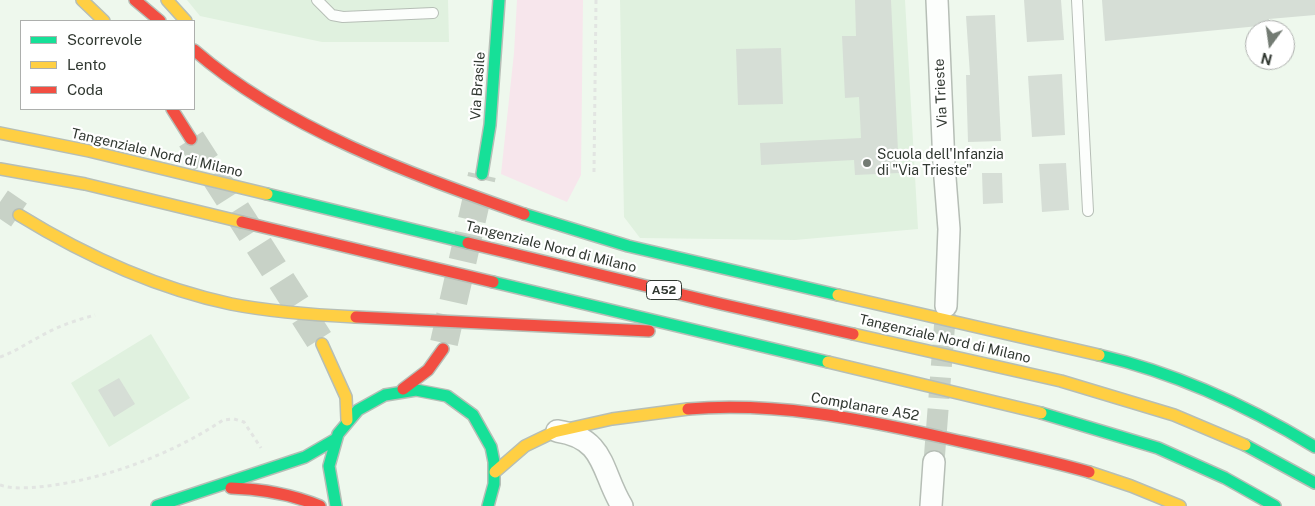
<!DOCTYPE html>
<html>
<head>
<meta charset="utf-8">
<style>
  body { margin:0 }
  #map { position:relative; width:1315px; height:506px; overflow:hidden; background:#eef8ed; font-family:"Public Sans",sans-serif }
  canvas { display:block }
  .legend { position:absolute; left:20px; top:20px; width:175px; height:90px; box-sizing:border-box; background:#fff; border:1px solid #adafad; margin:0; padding:6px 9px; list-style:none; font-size:15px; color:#313831 }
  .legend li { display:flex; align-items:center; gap:10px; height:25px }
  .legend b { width:25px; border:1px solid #adafad }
  .north { position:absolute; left:1245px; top:20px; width:50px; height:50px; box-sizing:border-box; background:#fff; border:1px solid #adafad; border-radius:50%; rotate:194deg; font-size:14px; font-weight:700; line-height:20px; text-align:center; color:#313831 }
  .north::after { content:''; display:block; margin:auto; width:18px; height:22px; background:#737b73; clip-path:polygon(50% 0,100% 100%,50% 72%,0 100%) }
</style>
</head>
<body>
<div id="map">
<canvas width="1315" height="506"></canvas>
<ul class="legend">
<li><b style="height:6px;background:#16e098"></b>Scorrevole</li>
<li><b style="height:6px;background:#ffcf43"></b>Lento</li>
<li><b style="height:6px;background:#f24e42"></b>Coda</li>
</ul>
<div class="north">N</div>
</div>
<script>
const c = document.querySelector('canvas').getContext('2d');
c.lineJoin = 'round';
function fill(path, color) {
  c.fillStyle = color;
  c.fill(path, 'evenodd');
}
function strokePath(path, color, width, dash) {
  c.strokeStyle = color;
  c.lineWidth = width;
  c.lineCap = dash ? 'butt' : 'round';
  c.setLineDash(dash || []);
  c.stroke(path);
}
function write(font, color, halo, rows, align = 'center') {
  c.font = font + ' "Public Sans",sans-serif';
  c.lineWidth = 4.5;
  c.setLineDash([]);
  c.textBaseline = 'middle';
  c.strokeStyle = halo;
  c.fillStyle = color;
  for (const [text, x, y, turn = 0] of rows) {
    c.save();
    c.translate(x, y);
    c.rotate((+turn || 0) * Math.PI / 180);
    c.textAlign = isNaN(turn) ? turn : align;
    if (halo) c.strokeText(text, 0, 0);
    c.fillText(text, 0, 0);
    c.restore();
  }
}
const built = new Path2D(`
  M187 0H448L449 42H322L200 16Z
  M620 0H905L918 229 795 240 640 238 624 217Z
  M151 334 190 398 109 447 71 383Z`);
const green = new Path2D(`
  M517 0H583L581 175 567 202 501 174 514 53Z`);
const building = new Path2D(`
  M855 0H891L899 173 855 175 854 160 761 165 760 143 861 138 859 97 845 98 842 36H856Z
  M1024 0H1061L1064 40 1027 42Z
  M1102 0H1315V15L1269 19V25L1105 41Z
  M995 15 1001 141 968 142 966 75H970L966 16Z
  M781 48 783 104 738 105 736 49Z
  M1062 74 1065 135 1032 137 1028 76Z
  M1066 163 1069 210 1042 212 1039 164Z
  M982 173H1002L1003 203 983 204Z
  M119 378 135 404 114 417 98 390Z`);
const streetTunnel = new Path2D(`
  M934 462 946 306`);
const secondaryTunnel = new Path2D(`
  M444 343 482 175`);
const highwayTunnel = new Path2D(`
  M191 139 322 344
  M0 202 19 215`);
const path = new Path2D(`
  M594 172 596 0
  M0 357C15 352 27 343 41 336 58 326 77 320 95 315
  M0 485C12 489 26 488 38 487 101 481 171 455 223 420L234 419 244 422 261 448`);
const lane = new Path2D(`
  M317 0 332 15 343 17 433 13
  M1077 0 1088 211`);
const street = new Path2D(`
  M937 0 944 165 949 229 946 306
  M557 431C606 438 601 472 622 506
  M931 506 934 462`);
const fast = new Path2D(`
  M482 174 490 125 499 0
  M267 194 468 243
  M524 214 628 246 838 295
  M493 282 828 362
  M1099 355C1176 373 1248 406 1315 447
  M1041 413 1158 448 1225 478 1275 506
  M1245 445 1315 483
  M157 506 305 457 336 439
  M336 506 329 466 338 434 358 410 385 395 416 390 447 396 473 415 491 447 494 462V484L488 506`);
const slow = new Path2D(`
  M82 0 104 21
  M167 0 186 21
  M0 133 89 151 267 194
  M0 169 85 184 242 222
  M19 215C84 255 156 288 231 304 272 312 315 315 356 317
  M838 295 1099 355
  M853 334 1061 381 1174 415 1245 445
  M322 344 346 397 347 420
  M828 362 1041 413
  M495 472 525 446 554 432 612 419 688 409
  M1089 472 1131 486 1180 506`);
const jam = new Path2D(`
  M135 0 160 21
  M194 50C285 129 411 174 524 214
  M172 109 191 139
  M242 222 493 282
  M468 243 721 304 853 334
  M356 317 649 331
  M403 389 428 370 443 349
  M688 409C774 402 857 418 941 437 991 448 1040 458 1089 472
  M231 488C262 489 291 494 320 506`);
const markers = [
  [867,163,5,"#737b73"]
];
const shields = [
  [664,290,35]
];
const shieldNames = [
  ["A52",664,290]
];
const streetNames = [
  ["Via Brasile",478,86,-86],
  ["Via Trieste",941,93,-93],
  ["Tangenziale Nord di Milano",157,153,13],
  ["Tangenziale Nord di Milano",551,247,14],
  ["Tangenziale Nord di Milano",945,339,13],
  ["Complanare A52",865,407,10]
];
const poiNames = [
  ["Scuola dell'Infanzia",877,155],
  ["di \"Via Trieste\"",877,171]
];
fill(built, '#e0f1df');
fill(green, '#f7e6ec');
fill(building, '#d6ded6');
strokePath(streetTunnel, '#c8d2c7', 21, [21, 11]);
strokePath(secondaryTunnel, '#c8d2c7', 28, [28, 14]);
strokePath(highwayTunnel, '#c8d2c7', 28, [28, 14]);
strokePath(lane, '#b6beb6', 12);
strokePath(street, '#b6beb6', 24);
strokePath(fast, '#b6beb6', 14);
strokePath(slow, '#b6beb6', 14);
strokePath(jam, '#b6beb6', 14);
strokePath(path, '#e2e5e2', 3, [4, 4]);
strokePath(lane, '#fcfefc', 10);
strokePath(street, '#fcfefc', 21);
strokePath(fast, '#16e098', 11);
strokePath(slow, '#ffcf43', 11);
strokePath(jam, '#f24e42', 11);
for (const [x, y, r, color] of markers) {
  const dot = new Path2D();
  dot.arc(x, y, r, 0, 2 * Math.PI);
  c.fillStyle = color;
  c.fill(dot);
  strokePath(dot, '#fff', 2);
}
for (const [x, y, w] of shields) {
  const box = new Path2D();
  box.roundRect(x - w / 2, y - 9.5, w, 19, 4);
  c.fillStyle = '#fff';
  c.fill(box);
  strokePath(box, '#313831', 1);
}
write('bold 12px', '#313831', null, shieldNames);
write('14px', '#313831', '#fff', streetNames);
write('14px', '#313831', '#fff', poiNames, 'left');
</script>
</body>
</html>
